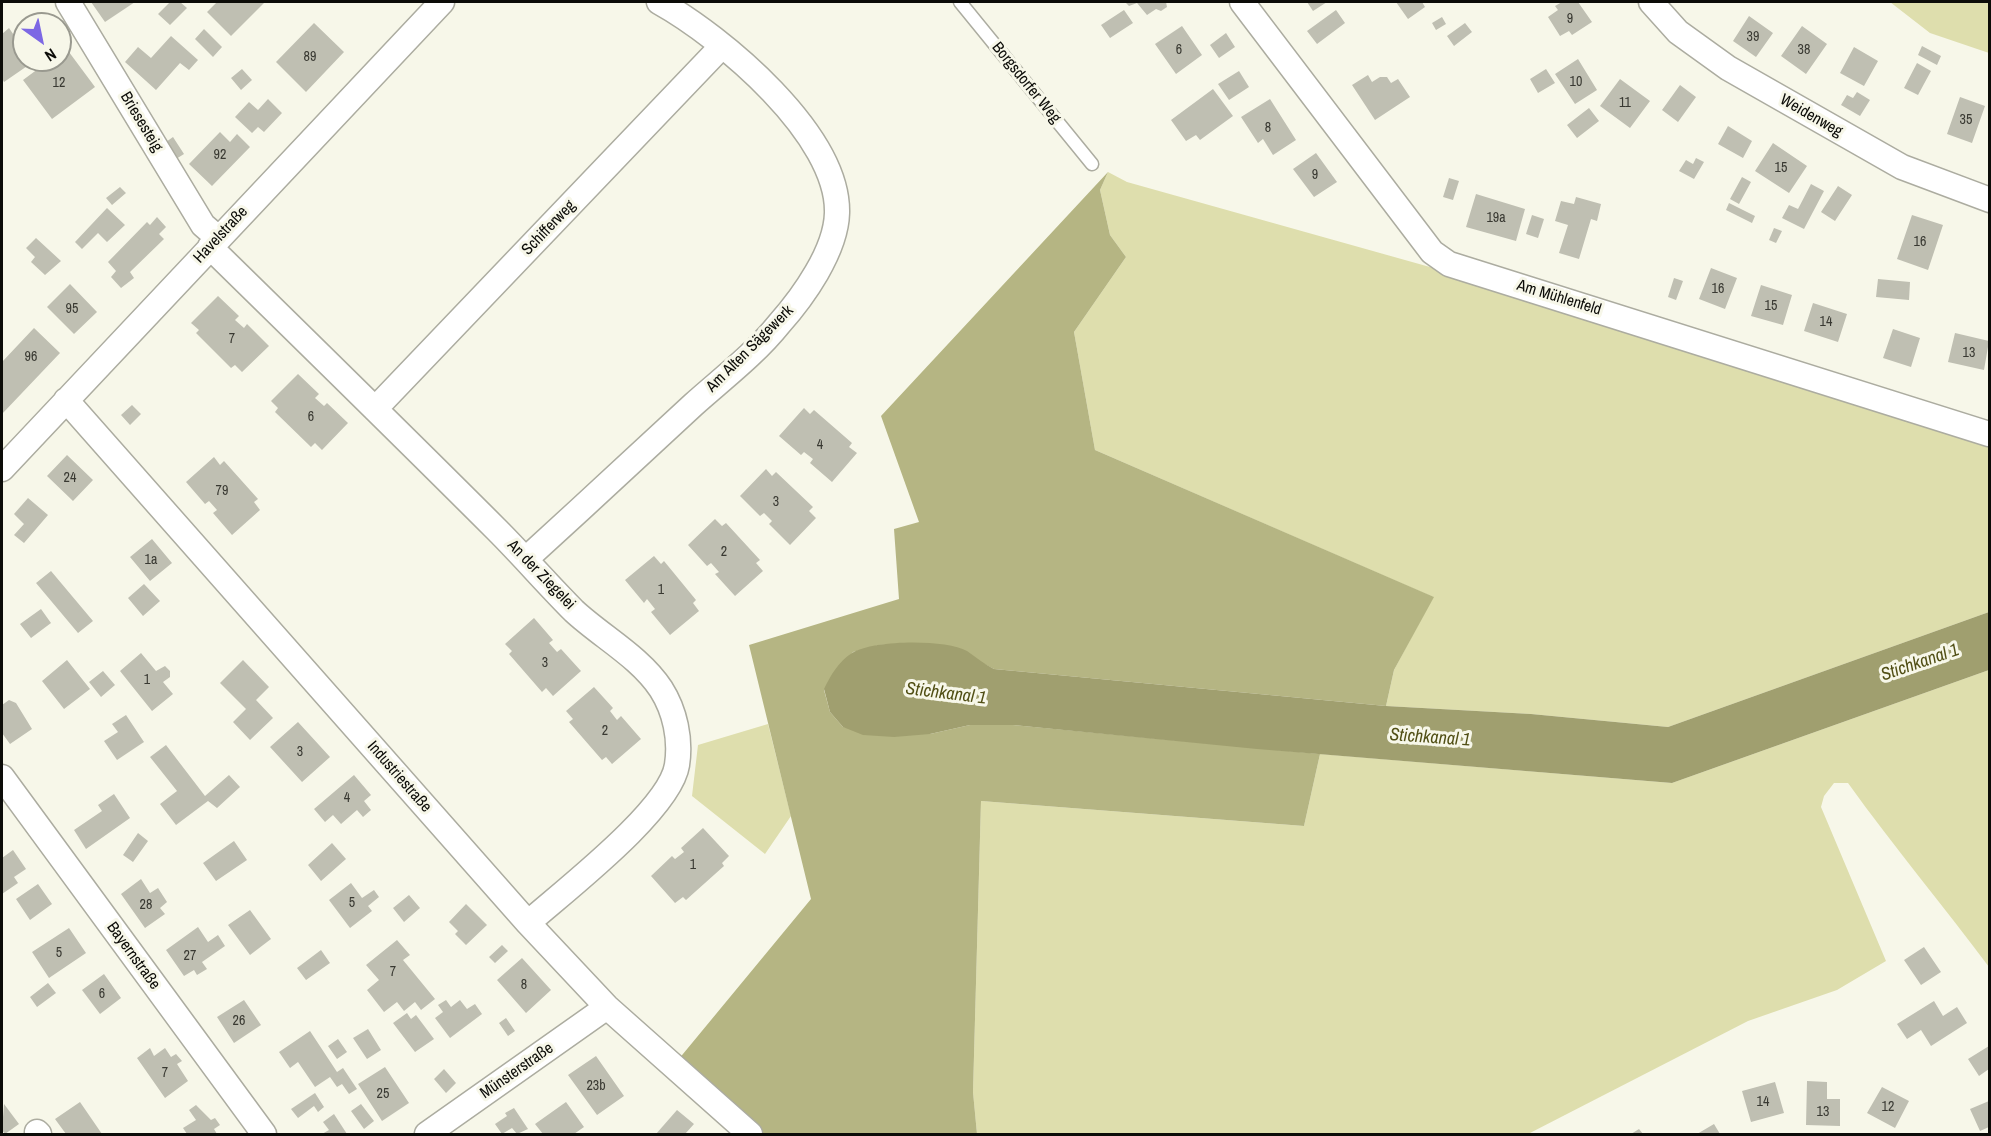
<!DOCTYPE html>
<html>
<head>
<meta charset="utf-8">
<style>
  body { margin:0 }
  #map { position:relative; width:1991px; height:1136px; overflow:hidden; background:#f7f7e9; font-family:"Archivo Narrow",sans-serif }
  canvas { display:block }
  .frame { position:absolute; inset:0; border:3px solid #0c0c08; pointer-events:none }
  .north { position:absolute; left:12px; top:12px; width:60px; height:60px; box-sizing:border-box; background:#f7f7e9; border:2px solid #99998f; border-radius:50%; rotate:147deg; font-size:16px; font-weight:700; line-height:24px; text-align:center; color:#0c0c08 }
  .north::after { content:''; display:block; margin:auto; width:21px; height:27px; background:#7d68e4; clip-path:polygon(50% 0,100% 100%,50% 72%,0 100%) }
</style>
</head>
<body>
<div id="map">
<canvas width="1991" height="1136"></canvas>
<div class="frame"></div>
<div class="north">N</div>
</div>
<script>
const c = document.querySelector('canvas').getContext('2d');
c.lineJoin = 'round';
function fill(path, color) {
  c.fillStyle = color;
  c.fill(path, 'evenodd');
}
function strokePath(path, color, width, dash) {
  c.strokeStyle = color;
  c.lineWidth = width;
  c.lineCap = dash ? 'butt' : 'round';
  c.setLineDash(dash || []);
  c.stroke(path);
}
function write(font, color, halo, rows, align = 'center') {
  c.font = font + ' "Archivo Narrow",sans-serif';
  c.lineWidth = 6;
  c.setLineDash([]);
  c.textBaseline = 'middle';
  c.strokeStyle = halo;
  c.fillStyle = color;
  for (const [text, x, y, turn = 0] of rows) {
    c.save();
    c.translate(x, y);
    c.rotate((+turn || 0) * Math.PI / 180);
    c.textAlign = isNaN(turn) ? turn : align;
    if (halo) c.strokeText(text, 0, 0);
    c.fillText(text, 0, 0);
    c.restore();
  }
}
const green = new Path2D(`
  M1890 2H1989V53L1930 33Z
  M1108 172 1127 182 1437 269 1989 442V612L1668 727 1531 714 1386 706 1394 670 1433 597 1095 450 1074 332 1126 257 1110 235 1100 190Z
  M1989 670V967C1943 905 1893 846 1848 783H1834L1824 796 1821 807 1886 961 1837 990 1748 1021 1528 1134H977L973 1092 981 801 1304 826 1320 754 1672 783Z
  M768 724 791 816 765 854 692 796 698 745Z`);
const forest = new Path2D(`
  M1108 172 1100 190 1110 235 1126 257 1074 332 1095 450 1434 597 1394 670 1386 706 994 669 980 662 926 643 879 645 853 652 824 690 830 712 843 727 930 734 970 725H1013L1320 754 1304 826 981 801 973 1092 977 1134H761L678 1060 811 899 749 645 899 599 894 529 919 522 881 416Z`);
const water = new Path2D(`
  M1989 612V670L1672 783 1257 749 1013 725H970L930 734 894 737 863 735 843 727 830 712 824 689C831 675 838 662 852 653 873 640 945 639 967 651 976 657 984 664 994 669L1386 706 1531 714 1668 727Z`);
const building = new Path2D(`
  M91 2H135L105 22Z
  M170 2H180L187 8 170 25 158 14Z
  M217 2H265L231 36 207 12Z
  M1125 2H1166L1167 7 1161 11 1156 9 1147 15 1137 3 1129 6Z
  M1307 2H1327L1313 11Z
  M1396 2H1422L1425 7 1408 19Z
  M1562 2H1578L1592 22 1572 35 1569 31 1560 36 1548 17 1558 10 1555 6Z
  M1124 10 1133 23 1110 38 1101 25Z
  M1336 10 1345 23 1317 44 1307 31Z
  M1749 16 1773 33 1756 57 1733 41Z
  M1442 17 1446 24 1436 30 1432 23Z
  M314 23 344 52 306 92 276 62Z
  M1465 23 1472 32 1454 46 1447 36Z
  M1182 26 1202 55 1176 74 1155 44Z
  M1802 26 1827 44 1806 74 1781 56Z
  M9 28 24 50V60L33 62 4 82 2 78V34Z
  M204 29 222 47 213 57 195 39Z
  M1226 33 1235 47 1219 58 1210 45Z
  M171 36 198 60 189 70 180 63 156 90 125 62 138 47 151 58Z
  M1922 46 1941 56 1937 65 1918 55Z
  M1854 47 1878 61 1864 86 1840 73Z
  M66 48 95 87 52 119 23 80 50 60H60V52Z
  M1578 59 1597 90 1575 104 1555 74Z
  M1917 63 1931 71 1918 95 1904 88Z
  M242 69 252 80 241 90 231 78Z
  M1546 69 1555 83 1538 93 1530 79Z
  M1239 71 1249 87 1229 100 1218 84Z
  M1368 75 1372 82 1380 77H1387L1391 83 1398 79 1410 97 1375 120 1352 85Z
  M1620 79 1650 101 1630 128 1600 106Z
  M1680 85 1696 97 1678 122 1662 110Z
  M1213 89 1233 116 1200 140 1196 135 1186 141 1171 120Z
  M1857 92 1870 100 1860 116 1841 105 1847 95 1853 98Z
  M1960 97 1985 106 1972 143 1947 134Z
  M268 99 282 113 264 132 258 127 252 133 235 117 249 102 258 110Z
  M1270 99 1296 140 1273 155 1263 139 1258 143 1241 117Z
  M1589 108 1599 121 1577 138 1567 125Z
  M1728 126 1752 141 1743 158 1718 144Z
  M220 132 230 142 237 134 250 147 212 186 189 164Z
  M173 137 184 154 176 159 166 142Z
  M1773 143 1807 166 1789 193 1755 171Z
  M1316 153 1337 182 1314 197 1293 169Z
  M1696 158 1704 162 1694 179 1679 171 1686 160 1693 164Z
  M1742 177 1751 182 1739 204 1730 199Z
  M1449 178 1459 181 1453 200 1443 197Z
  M1811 184 1824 191 1804 229 1782 218 1789 205 1798 209Z
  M1838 186 1852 195 1835 221 1821 212Z
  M120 187 126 193 112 205 106 198Z
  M1476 194 1525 209 1516 241 1466 227Z
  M1576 197 1601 204 1597 221 1591 219 1579 259 1559 253 1568 225 1555 221 1561 201 1574 204Z
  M1729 203 1755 216 1752 223 1726 210Z
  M107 208 125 225 107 242 98 233 82 249 75 242Z
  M1532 215 1544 219 1538 238 1526 234Z
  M1912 215 1943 225 1928 270 1897 259Z
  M157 217 166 227 159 234 164 239 130 272 134 278 121 288 111 277 116 271 108 262 147 222 150 225Z
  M1774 228 1782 231 1776 243 1769 240Z
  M36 238 61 261 45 275 31 262 35 257 26 248Z
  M1711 268 1737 278 1725 309 1699 299Z
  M1674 278 1683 281 1676 300 1668 297Z
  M1878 279 1910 282 1909 300 1876 297Z
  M70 284 97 312 74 334 47 307Z
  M1761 285 1792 295 1783 325 1751 316Z
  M218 296 239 316 235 320 244 328 247 324 269 346 242 372 235 365 231 368 196 333 199 330 191 323Z
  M1813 303 1847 314 1838 342 1804 331Z
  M34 328 60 353 2 414V362Z
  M1893 329 1920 338 1911 367 1883 358Z
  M1955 333 1989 341 1984 370 1948 362Z
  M298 374 319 394 315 398 324 406 327 403 348 423 322 450 315 443 311 447 275 412 278 408 271 401Z
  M132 405 141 414 130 425 121 415Z
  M804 408 810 414 814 410 852 443 849 447 857 453 832 482 810 463 813 459 804 452 801 455 779 436Z
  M67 455 93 480 73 501 47 476Z
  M214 457 220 465 224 461 258 499 254 502 260 510 232 535 213 513 217 510 209 501 205 504 186 482Z
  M766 469 772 476 776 472 813 507 809 511 816 518 790 545 769 524 772 521 764 513 760 516 740 496Z
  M28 498 48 515 24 543 14 535 24 524 14 514Z
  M715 519 722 526 726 523 760 560 756 563 763 571 735 596 715 574 719 572 711 563 707 566 688 545Z
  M152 539 172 563 150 581 130 557Z
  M654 556 661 564 664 561 696 600 693 603 699 611 670 635 651 612 655 609 647 599 644 603 625 580Z
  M51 571 93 621 78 633 36 583Z
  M144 584 160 601 143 616 128 598Z
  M41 609 51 623 31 638 20 624Z
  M534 618 553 640 549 643 557 652 561 649 581 671 553 696 546 688 542 692 509 654 512 651 505 644Z
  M141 653 156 671 165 666 170 671V677L163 682 173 694 152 711 120 671Z
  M67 660 90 689 64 709 42 681Z
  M243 660 269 687 256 700 273 718 250 740 233 722 246 709 220 683Z
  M103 671 115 685 101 697 89 682Z
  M594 687 613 708 610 711 617 720 621 716 641 739 612 764 606 757 602 760 569 722 573 719 566 711Z
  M9 700 16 703 32 729 10 744 2 733V705Z
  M126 715 144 742 117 760 104 741 118 732 112 724Z
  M298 722 330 757 302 782 270 747Z
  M166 745 205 796 229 775 240 787 217 808 208 801 176 825 160 804 177 791 150 757Z
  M354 775 371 795 364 801 371 810 363 817 357 810 341 824 333 815 325 822 314 809Z
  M114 794 130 818 86 849 74 830 102 811 98 805Z
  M703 828 729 856 722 863 724 866 686 900 683 897 675 903 651 876 672 856 675 859 684 852 681 848Z
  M138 833 148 841 133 862 123 855Z
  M234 841 247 860 216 881 203 863Z
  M332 843 346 859 321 881 308 865Z
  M13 850 26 869 14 877 18 883 2 894V858Z
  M141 879 150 893 158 888 167 902 160 908 165 914 145 928 121 894Z
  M351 883 362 898 374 890 379 897 368 906 372 911 350 928 329 900Z
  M38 884 52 904 30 920 16 899Z
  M409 895 420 908 404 922 393 908Z
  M466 904 487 925 466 945 455 934 458 931 449 922Z
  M250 910 271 939 250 955 228 925Z
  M198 927 208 942 218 935 225 946 202 962 207 969 197 975 194 970 184 976 166 950Z
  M69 928 86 953 49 978 32 952Z
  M397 940 410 955 403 960 435 999 421 1010 415 1002 404 1011 397 1002 384 1012 367 990 379 980 366 965Z
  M502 945 508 951 495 963 489 957Z
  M1924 947 1941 972 1921 985 1904 960Z
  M321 950 330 963 306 980 297 968Z
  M522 958 551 990 526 1013 497 980Z
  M104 974 121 998 100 1014 82 990Z
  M48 983 56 993 37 1007 30 997Z
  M244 1000 261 1025 234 1043 217 1017Z
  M446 1000 451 1007 460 1000 467 1009 475 1004 482 1014 450 1038 435 1018 443 1012 438 1005Z
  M1934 1001 1943 1016 1957 1007 1967 1023 1931 1046 1921 1030 1907 1039 1897 1024Z
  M407 1013 411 1019 416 1015 434 1039 415 1052 393 1023Z
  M506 1018 515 1031 508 1036 499 1023Z
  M368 1029 381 1050 367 1059 353 1038Z
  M310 1031 337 1072 343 1068 357 1089 349 1094 342 1084 337 1087 330 1077 315 1087 298 1062 290 1068 279 1052Z
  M338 1039 347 1052 337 1059 328 1046Z
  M1989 1046V1069L1979 1076 1968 1059Z
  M150 1048 154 1056 165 1048 171 1057 176 1054 182 1061 177 1064 188 1081 165 1098 137 1058Z
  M596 1056 624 1096 597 1115 568 1075Z
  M385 1067 409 1103 382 1121 358 1084Z
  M444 1069 456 1083 446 1093 434 1079Z
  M1807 1081 1827 1082V1099H1840V1126L1806 1125Z
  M1775 1082 1784 1113 1751 1122 1742 1091Z
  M1882 1087 1909 1101 1895 1128 1867 1113Z
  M315 1093 324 1107 318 1112 314 1106 298 1118 291 1109Z
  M1989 1101V1127L1980 1131 1970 1109Z
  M80 1102 102 1134H66L55 1119Z
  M566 1102 584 1127 574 1134H543L535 1124Z
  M4 1104 19 1124 5 1134 2 1130Z
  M361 1104 374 1121 364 1129 351 1111Z
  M196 1105 211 1120 215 1118 220 1125 214 1129 217 1134H187L183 1128 196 1120 189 1110Z
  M514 1108 528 1129 517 1134 512 1128 502 1134 495 1124 507 1116 505 1113Z
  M677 1110 694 1124 685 1134H656Z
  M334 1114 347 1134H322L329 1130 323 1122Z
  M1714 1124 1720 1134H1697Z
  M1639 1129 1643 1134H1631Z`);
const lane = new Path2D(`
  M960 2 1092 164`);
const street = new Path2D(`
  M68 2 203 225 218 238
  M1242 2 1432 252 1449 264 1989 434
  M1651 2 1678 32 1728 68 1902 167 1990 200
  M210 247C306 341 402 435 497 530 523 556 548 585 574 611 602 637 640 657 661 689 675 711 681 739 677 765 670 810 564 891 528 923
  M66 400 528 923 607 1007 750 1134
  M375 409 722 46
  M2 469 442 2
  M526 559C582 508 638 456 693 405 722 379 755 354 779 324 803 297 836 251 837 213 839 135 722 37 659 2
  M2 777 264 1134
  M37 1132 39 1134
  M427 1134 607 1007`);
const numberNames = [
  ["9",1570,19],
  ["39",1753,37],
  ["6",1179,50],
  ["38",1804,50],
  ["89",310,57],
  ["10",1576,82],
  ["12",59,83],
  ["11",1625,103],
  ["35",1966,120],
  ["8",1268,128],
  ["92",220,155],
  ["15",1781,168],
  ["9",1315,175],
  ["19a",1496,218],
  ["16",1920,242],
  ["16",1718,289],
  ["15",1771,306],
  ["95",72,309],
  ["14",1826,322],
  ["7",232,339],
  ["13",1969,353],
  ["96",31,357],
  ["6",311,417],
  ["4",820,445],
  ["24",70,478],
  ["79",222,491],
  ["3",776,502],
  ["2",724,552],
  ["1a",151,560],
  ["1",661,590],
  ["3",545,663],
  ["1",147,680],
  ["2",605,731],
  ["3",300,752],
  ["4",347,798],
  ["1",693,865],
  ["5",352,903],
  ["28",146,905],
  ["5",59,953],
  ["27",190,956],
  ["7",393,972],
  ["8",524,985],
  ["6",102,994],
  ["26",239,1021],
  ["7",165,1073],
  ["23b",596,1086],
  ["25",383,1094],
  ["14",1763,1102],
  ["12",1888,1107],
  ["13",1823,1112]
];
const streetNames = [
  ["Borgsdorfer Weg",1026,83,51],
  ["Weidenweg",1811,116,30],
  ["Briesesteig",141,122,59],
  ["Schifferweg",549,228,-46],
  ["Havelstraße",221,235,-47],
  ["Am Mühlenfeld",1559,298,17],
  ["Am Alten Sägewerk",750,349,-45],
  ["An der Ziegelei",541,575,46],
  ["Industriestraße",399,777,49],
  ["Bayernstraße",133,956,54],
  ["Münsterstraße",517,1071,-35]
];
const waterNames = [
  ["Stichkanal 1",1920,663,-19],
  ["Stichkanal 1",946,694,7],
  ["Stichkanal 1",1430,738,4]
];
fill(green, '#dedead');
fill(forest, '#b5b583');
fill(water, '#a09f6f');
fill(building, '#bfbfb2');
strokePath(lane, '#acaca0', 15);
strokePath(street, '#acaca0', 27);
strokePath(lane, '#fff', 12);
strokePath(street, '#fff', 24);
write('14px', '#393932', null, numberNames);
write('16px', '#0c0c08', '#f7f7e9', streetNames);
write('italic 18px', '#514f15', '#f7f7e9', waterNames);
</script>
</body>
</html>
